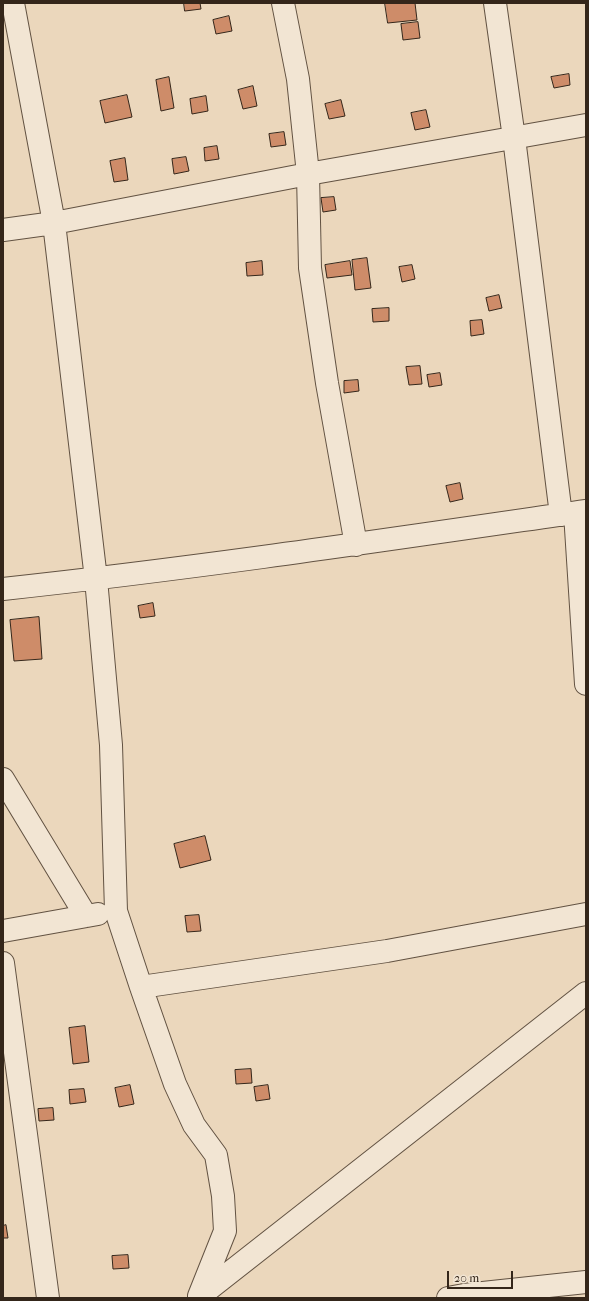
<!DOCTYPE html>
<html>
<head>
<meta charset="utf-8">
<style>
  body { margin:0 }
  #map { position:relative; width:589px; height:1301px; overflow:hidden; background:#ebd7bc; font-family:"IM FELL French Canon",serif }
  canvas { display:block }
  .frame { position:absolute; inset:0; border:4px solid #34261a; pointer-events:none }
  .scale { position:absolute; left:447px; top:1271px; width:66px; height:18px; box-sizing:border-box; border:2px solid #34261a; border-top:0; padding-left:5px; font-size:12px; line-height:14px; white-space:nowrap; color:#34261a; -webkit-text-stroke:3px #f2e5d3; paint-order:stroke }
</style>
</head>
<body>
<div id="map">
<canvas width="589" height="1301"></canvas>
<div class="frame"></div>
<div class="scale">20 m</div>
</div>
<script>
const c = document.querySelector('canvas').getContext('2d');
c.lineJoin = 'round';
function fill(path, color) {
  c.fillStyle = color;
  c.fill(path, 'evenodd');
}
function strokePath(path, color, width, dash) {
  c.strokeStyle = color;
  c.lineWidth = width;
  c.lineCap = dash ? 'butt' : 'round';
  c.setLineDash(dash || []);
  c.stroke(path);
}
const building = new Path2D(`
  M184 3H200L201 9 185 11Z
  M385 3H415L417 20 388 23Z
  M229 16 232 31 216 34 213 20Z
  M418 22 420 38 403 40 401 24Z
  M569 74 570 85 554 88 551 77Z
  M169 77 174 108 161 111 156 80Z
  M253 86 257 106 243 109 238 90Z
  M127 95 132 117 105 123 100 101Z
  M206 96 208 111 192 114 190 99Z
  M341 100 345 116 329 119 325 104Z
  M426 110 430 127 415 130 411 113Z
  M284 132 286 145 271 147 269 134Z
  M217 146 219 159 205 161 204 148Z
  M186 157 189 171 174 174 172 159Z
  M125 158 128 180 114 182 110 161Z
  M334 197 336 210 323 212 321 198Z
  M367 258 371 288 355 290 352 260Z
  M262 261 263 275 247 276 246 263Z
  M350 261 352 275 327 278 325 265Z
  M412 265 415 279 402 282 399 267Z
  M499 295 502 308 489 311 486 298Z
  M389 308V321L373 322 372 309Z
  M482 320 484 334 471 336 470 321Z
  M420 366 422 384 409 385 406 367Z
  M440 373 442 385 429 387 427 375Z
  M358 380 359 391 344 393V381Z
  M460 483 463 499 450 502 446 486Z
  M153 603 155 616 140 618 138 606Z
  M39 617 42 659 14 661 10 620Z
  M205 836 211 860 180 868 174 844Z
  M199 915 201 931 187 932 185 916Z
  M85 1026 89 1062 73 1064 69 1028Z
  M251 1069 252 1083 236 1084 235 1070Z
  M130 1085 134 1104 119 1107 115 1088Z
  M268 1085 270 1099 256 1101 254 1087Z
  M84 1089 86 1102 70 1104 69 1090Z
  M53 1108 54 1120 39 1121 38 1109Z
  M6 1225 8 1238H3V1226Z
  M128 1255 129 1268 113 1269 112 1256Z`);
const minor = new Path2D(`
  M13 3 54 223 96 579 111 745 116 911 141 987 175 1084 194 1125 216 1155 223 1196 225 1231 199 1296
  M283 3 298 79 308 174 310 268 327 383 356 545
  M495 3 514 138 561 515
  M3 230 54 223 308 174 586 125
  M575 513 586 684
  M3 589C198 568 392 539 586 511
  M3 779 86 916
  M3 931 98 914
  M3 963 48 1298
  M141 987 387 951 586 914
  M200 1296 586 993
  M448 1298 464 1295 586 1282`);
fill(building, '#ce8c69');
strokePath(building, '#34261a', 1);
strokePath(minor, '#625242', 24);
strokePath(minor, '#f2e5d3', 22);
</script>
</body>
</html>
